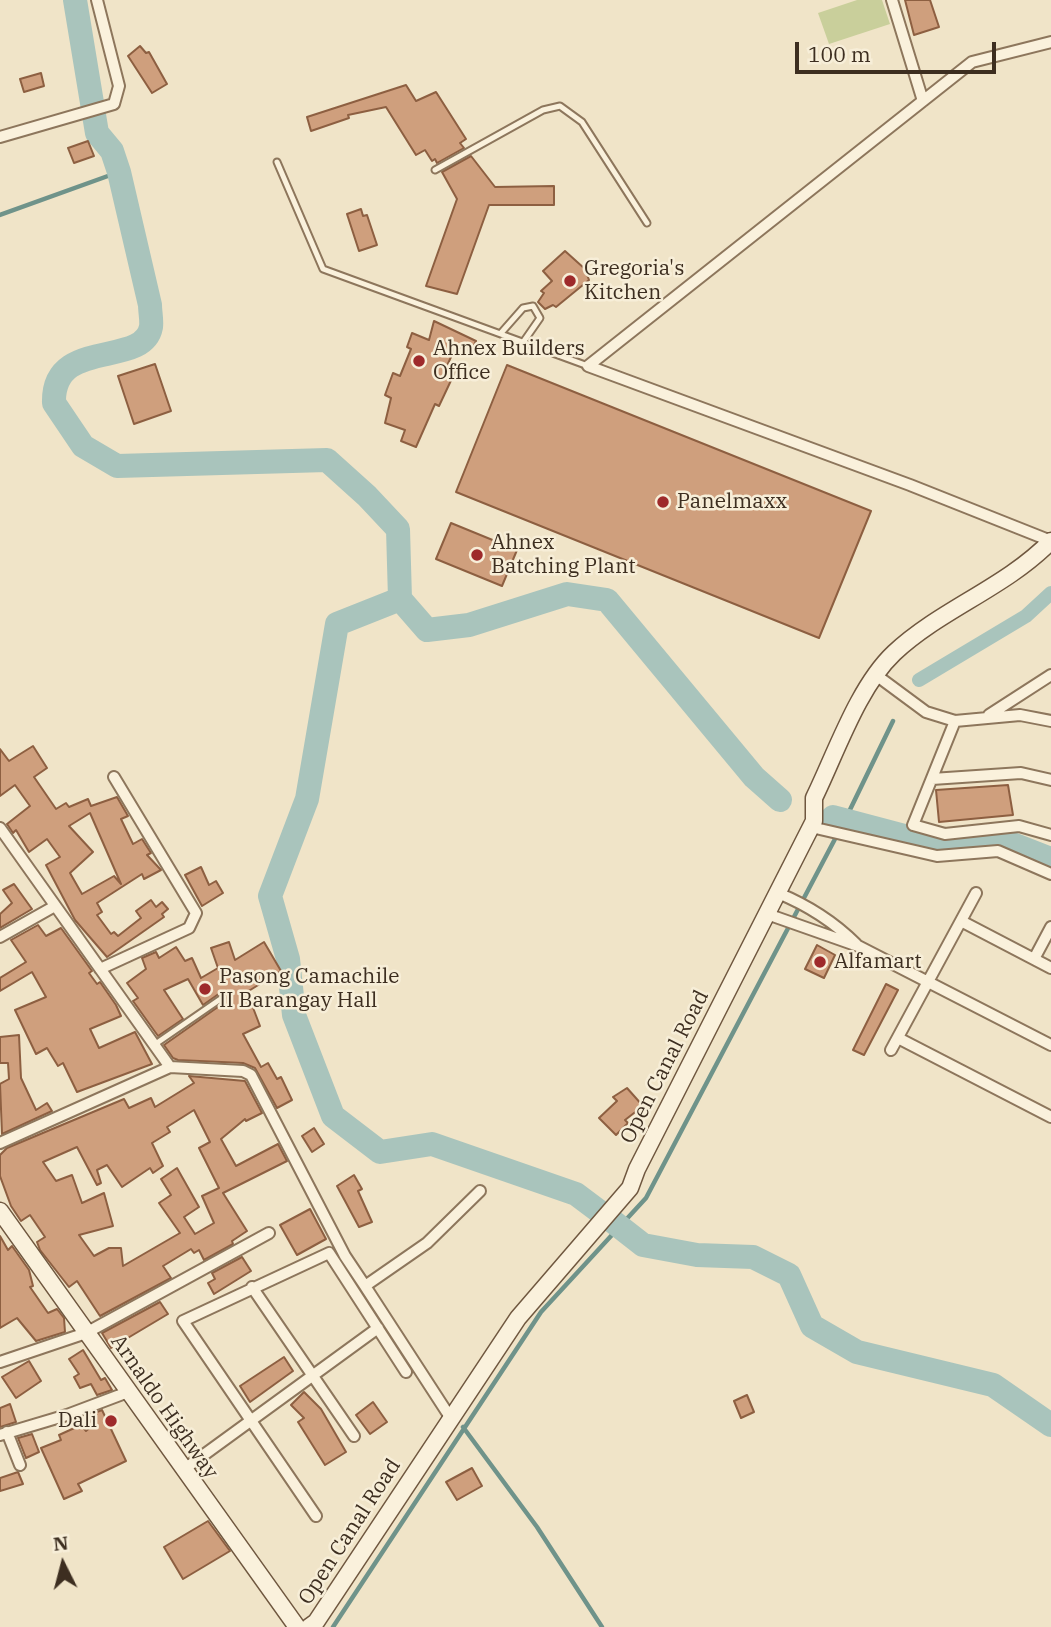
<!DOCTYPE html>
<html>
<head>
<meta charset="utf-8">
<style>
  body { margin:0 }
  #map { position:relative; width:1051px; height:1627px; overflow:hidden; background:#f0e4c8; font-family:"IBM Plex Serif",serif }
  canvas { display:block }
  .north { position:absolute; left:28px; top:1529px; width:70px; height:70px; -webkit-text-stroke:5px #f7eed8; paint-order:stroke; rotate:354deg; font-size:19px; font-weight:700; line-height:28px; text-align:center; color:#3d2e20 }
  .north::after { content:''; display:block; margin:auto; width:24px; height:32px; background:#3d2e20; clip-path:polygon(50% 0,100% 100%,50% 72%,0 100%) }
  .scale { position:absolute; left:795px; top:42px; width:201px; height:32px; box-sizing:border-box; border:4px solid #3d2e20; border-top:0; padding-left:9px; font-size:21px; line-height:24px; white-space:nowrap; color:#3d2e20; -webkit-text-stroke:5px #f7eed8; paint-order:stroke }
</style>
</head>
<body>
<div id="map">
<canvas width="1051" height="1627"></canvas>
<div class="north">N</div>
<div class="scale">100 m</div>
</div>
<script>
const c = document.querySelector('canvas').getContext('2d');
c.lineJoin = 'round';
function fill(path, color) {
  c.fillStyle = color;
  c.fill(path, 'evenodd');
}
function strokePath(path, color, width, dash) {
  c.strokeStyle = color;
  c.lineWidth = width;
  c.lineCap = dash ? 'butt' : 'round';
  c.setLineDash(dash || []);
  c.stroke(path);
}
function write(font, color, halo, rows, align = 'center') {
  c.font = font + ' "IBM Plex Serif",serif';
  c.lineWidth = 5;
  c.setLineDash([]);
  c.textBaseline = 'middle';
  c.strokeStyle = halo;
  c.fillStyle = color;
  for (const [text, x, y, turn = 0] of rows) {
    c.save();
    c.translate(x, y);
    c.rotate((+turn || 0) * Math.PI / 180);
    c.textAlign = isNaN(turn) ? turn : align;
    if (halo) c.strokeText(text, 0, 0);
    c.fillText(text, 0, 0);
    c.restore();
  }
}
const green = new Path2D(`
  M857 0H882L890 24 829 44 818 13Z`);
const stream = new Path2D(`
  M0 215 119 172
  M463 1427 537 1527 602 1627
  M333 1627 541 1312 646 1198 845 820 893 721`);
const canal = new Path2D(`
  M919 680 1026 616 1051 593`);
const river = new Path2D(`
  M75 0 97 133 112 151 119 172 150 305C150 312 152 320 151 327 143 369 52 336 54 403L83 446 117 466 327 460 367 496 398 529 400 599 427 630 469 625 567 594 607 600 754 777 780 800
  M400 599 337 624 307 799 270 896 288 959 294 1015 333 1116 380 1152 432 1144 576 1194 600 1212
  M833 817 935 844 1002 840 1051 859
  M611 1220 643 1245 697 1255 753 1257 789 1275 812 1326 857 1352 993 1385 1051 1425`);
const building = new Path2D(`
  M905 0H930L939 27 914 35Z
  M140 46 146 53 149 52 167 84 152 93 128 56Z
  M41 73 44 86 24 92 20 79Z
  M406 85 416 101 436 92 466 139 460 143 464 148 437 163 435 159 432 161 425 150 416 155 386 107 348 115 349 118 311 131 307 117Z
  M88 141 94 156 74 163 68 148Z
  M471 156 495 187 554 186V205H489L457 294 426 286 457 199 442 172Z
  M361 209 363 216 367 215 377 245 359 251 347 214Z
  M565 251 585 269 589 280 556 307 553 305 545 309 538 302 544 293 541 291 552 281 543 271Z
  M434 321 476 341 471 352 456 346 446 368 455 372 439 406 435 404 416 447 401 441 405 430 385 423 391 398 385 395 393 373 400 376 411 349 407 347 412 333 429 340Z
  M155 364 171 411 134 424 118 376Z
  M507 365 871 511 819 638 456 492Z
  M451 523 517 550 502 586 436 559Z
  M33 746 47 768 34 777 56 809 66 803 69 807 88 799 91 806 117 797 128 816 121 819 133 844 142 839 151 853 147 855 161 870 144 879 142 874 97 903 102 912 97 915 111 934 114 932 118 936 141 918 136 911 151 900 156 907 162 902 168 909 162 914 164 917 107 957 75 920 46 865 60 857 47 839 29 852 16 830 13 833 7 824 30 806 15 785 0 796V749L9 761ZM90 813 121 884 114 876 82 894 70 873 93 852 69 826Z
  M1008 785 1013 815 939 822 936 790Z
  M201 867 209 885 216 881 223 893 202 906 185 875Z
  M14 884 32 909 0 928V914L12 903 3 890Z
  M38 925 46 936 61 928 92 971 89 973 97 984 100 982 116 1005 121 1016 90 1029 99 1048 135 1032 152 1064 77 1092 63 1063 58 1066 47 1048 36 1054 15 1010 46 997 32 972 0 991V978L26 962 11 940Z
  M229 942 235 960 264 942 281 971 247 992 260 1026 243 1034 261 1067 268 1063 277 1079 281 1077 292 1100 277 1108 255 1068 243 1063 178 1060 173 1058 164 1045 225 1002V994L220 993 203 1005 188 979 164 990 183 1019 158 1036 133 1001 138 998 127 983 146 969 142 958 156 952 159 958 176 947 185 961 192 958 201 978 218 968 211 948Z
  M817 945 835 955 824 978 805 969Z
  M886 984 898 990 864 1055 853 1050Z
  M19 1035 21 1078 36 1110 47 1103 52 1111 2 1134 0 1084 9 1079 8 1063H0V1037Z
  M189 1076 245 1081 262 1113 246 1121 245 1119 221 1139 236 1166 278 1144 287 1161 223 1193 247 1231 232 1241 233 1244 204 1260 199 1250 194 1253 191 1249 163 1266 171 1278 100 1316 77 1281 69 1287 40 1250 37 1242 45 1237 30 1215 21 1221 11 1206 0 1176V1155L7 1148 124 1099 129 1108 151 1098 155 1107 194 1083ZM194 1110 210 1142 199 1148 219 1188 202 1196 214 1223 195 1234 184 1217 199 1207 177 1168 161 1179 171 1195 159 1203 180 1233 123 1266 121 1248H109L94 1256 79 1235 113 1226 104 1193 82 1203 72 1175 56 1181 43 1162 77 1147 97 1185 101 1183 97 1170 107 1165 122 1187 150 1168 153 1173 163 1166 152 1143 170 1132 167 1127Z
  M627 1088 643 1106 625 1120 628 1123 616 1135 599 1118 617 1101 613 1097Z
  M314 1128 324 1144 312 1152 302 1136Z
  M354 1175 362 1189 358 1191 372 1222 359 1227 337 1186Z
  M310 1209 326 1239 297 1255 280 1225Z
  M0 1236 8 1250 12 1246 29 1270 33 1286 30 1287 48 1313 57 1309 64 1318 65 1332 36 1341 17 1318 0 1328Z
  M242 1257 251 1271 214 1294 208 1283 215 1279 212 1273Z
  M160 1302 168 1314 111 1348 102 1333Z
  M83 1350 101 1380 105 1378 112 1390 97 1395 91 1384 80 1388 74 1377 79 1374 69 1359Z
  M284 1357 293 1371 250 1402 240 1386Z
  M29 1361 41 1381 16 1398 2 1377Z
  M304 1392 321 1409 346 1452 325 1465 298 1422 304 1418 291 1405Z
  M747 1395 754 1412 741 1418 734 1401Z
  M373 1402 387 1422 370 1434 356 1415Z
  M10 1404 16 1422 0 1427V1408Z
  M102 1410 126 1461 78 1484 82 1491 64 1499 41 1448 61 1440 59 1435 81 1425 86 1431 93 1425 87 1416Z
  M32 1434 39 1452 26 1458 18 1438Z
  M472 1468 482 1486 457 1500 446 1482Z
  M18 1472 23 1484 0 1491V1478Z
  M208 1521 230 1551 183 1579 164 1547Z`);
const lane = new Path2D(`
  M277 162 323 269 588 366
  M435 170 543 110 560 106 582 122 647 223
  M501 333 523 308 533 306 540 318 524 341
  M154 1045 222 998`);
const street = new Path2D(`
  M892 0 923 101
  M0 137 114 104 119 86 97 0
  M1051 541 910 485 588 366 972 62 1051 42
  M876 675 926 712 955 721 1020 715 1051 721
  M989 715 1051 675
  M955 721 913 825 945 834 1019 826 1051 835
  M932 779 1021 773 1051 780
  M811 827 937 856 998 851 1051 874
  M0 828 170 1067
  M778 893C807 905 833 921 856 944
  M767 914 858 946 1051 1045
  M961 921 1051 968
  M0 937 55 906
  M1034 959 1051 927
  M100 969 189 928 196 913 114 777
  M898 1038 1051 1117
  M891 1050 976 893
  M0 1143 170 1067 243 1071 251 1075 345 1256 365 1286 427 1243 480 1191
  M365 1286 450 1417
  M252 1287 354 1436
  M0 1362 86 1333 269 1233
  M7 1432 20 1465
  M0 1435 67 1415 128 1392
  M183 1470 378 1328
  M316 1516 183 1321 329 1253 406 1372`);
const secondary = new Path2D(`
  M0 1211 297 1627
  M309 1627 316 1622 518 1318 630 1188 637 1169 814 821V798C836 753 858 687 894 653 941 609 1005 588 1051 541`);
const markers = [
  [570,281,7,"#9e2a2b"],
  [419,361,7,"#9e2a2b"],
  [663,502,7,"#9e2a2b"],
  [477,555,7,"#9e2a2b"],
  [820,962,7,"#9e2a2b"],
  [205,989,7,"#9e2a2b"],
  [111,1421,7,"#9e2a2b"]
];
const poiNames = [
  ["Gregoria's",584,269],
  ["Kitchen",584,293],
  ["Ahnex Builders",433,349],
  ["Office",433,373],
  ["Panelmaxx",677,502],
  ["Ahnex",491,543],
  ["Batching Plant",491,567],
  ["Alfamart",834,962],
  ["Pasong Camachile",219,977],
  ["II Barangay Hall",219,1001],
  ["Dali",97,1421,"right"]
];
const streetNames = [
  ["Open Canal Road",665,1067,-63],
  ["Arnaldo Highway",164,1407,55],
  ["Open Canal Road",350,1532,-57]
];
fill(green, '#c9cf9b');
strokePath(stream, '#6f938a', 4.5);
strokePath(canal, '#a9c4bc', 14);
strokePath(river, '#a9c4bc', 24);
fill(building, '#cf9f7d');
strokePath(building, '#8d5f41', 2);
strokePath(lane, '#8d765c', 9);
strokePath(street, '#8d765c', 14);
strokePath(secondary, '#6f573f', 19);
strokePath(lane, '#faf1dc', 5);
strokePath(street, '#faf1dc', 10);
strokePath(secondary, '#faf1dc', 16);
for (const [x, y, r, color] of markers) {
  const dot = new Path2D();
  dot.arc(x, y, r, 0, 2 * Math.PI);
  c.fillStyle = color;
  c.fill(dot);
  strokePath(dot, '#f7eed8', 2.5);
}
write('21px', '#3d2e20', '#f7eed8', poiNames, 'left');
write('21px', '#3d2e20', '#f7eed8', streetNames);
</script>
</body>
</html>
